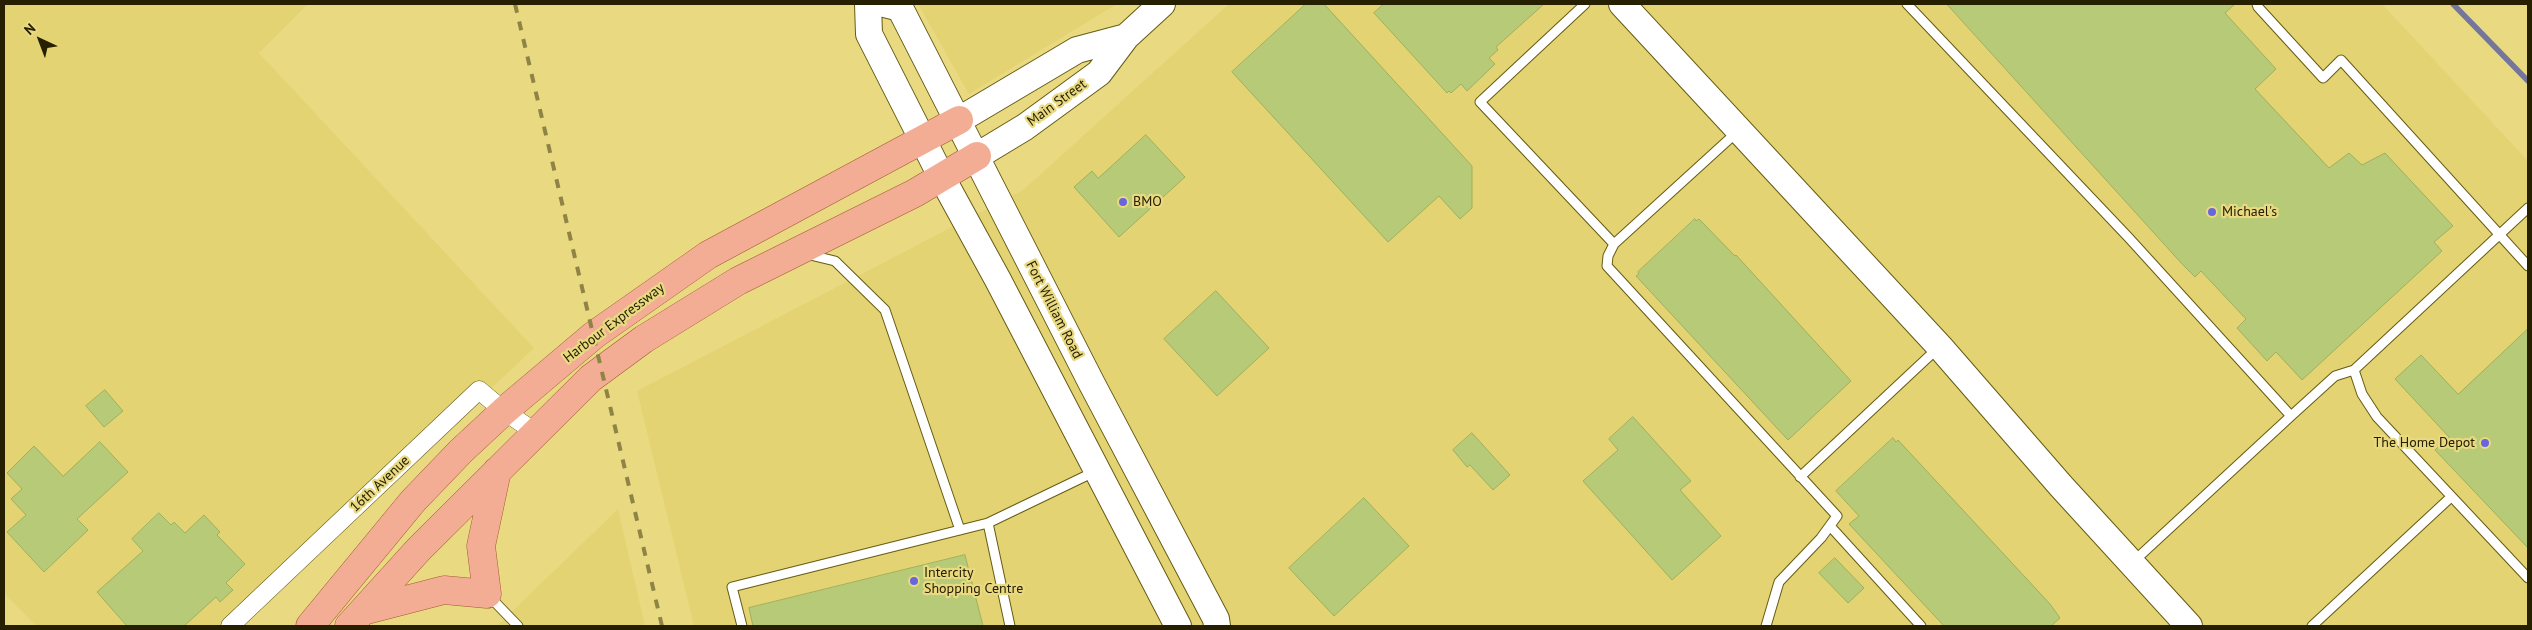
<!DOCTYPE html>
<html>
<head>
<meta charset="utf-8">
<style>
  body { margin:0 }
  #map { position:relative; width:2532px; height:630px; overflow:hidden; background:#e9da82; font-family:"PT Sans",sans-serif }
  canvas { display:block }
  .frame { position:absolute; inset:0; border:5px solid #262000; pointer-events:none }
  .north { position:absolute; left:15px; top:15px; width:50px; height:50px; -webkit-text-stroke:4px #e9da82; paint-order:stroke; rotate:317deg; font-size:14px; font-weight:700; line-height:20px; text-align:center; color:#262000 }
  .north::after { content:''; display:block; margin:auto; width:18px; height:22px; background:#262000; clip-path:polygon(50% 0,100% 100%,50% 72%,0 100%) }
</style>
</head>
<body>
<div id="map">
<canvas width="2532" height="630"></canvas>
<div class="frame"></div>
<div class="north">N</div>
</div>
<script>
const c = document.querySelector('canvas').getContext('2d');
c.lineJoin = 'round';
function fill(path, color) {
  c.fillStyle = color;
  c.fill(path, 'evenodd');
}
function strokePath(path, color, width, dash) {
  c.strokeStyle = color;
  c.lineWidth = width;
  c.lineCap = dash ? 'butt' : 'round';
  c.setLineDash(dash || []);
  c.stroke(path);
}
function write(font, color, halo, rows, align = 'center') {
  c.font = font + ' "PT Sans",sans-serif';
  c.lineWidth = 4.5;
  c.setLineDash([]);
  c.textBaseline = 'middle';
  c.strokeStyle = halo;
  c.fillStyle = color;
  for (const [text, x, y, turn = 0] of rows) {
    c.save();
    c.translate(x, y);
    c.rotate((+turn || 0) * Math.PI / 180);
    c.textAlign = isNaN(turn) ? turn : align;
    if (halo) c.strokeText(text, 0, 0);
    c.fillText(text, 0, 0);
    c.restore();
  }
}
const built = new Path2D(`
  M4 4H308L259 53 534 348 240 626H36L4 593Z
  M918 4H1117L969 94Z
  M1229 4H2382L2528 161V626H694L637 391 1023 190Z
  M618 509 645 626H497Z`);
const stream = new Path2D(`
  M2453 4 2528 81`);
const building = new Path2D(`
  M1306 4H1324L1472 166V208L1460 219 1439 196 1388 242 1232 72Z
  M1384 4H1544L1496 47 1498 50 1489 58 1495 64 1467 91 1461 84 1451 93 1449 91 1447 93 1374 13Z
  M1947 4H2235L2225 13 2276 69 2255 89 2329 168 2349 153 2362 165 2385 153 2453 226 2434 242 2442 251 2302 380 2276 352 2267 361 2237 328 2246 319 2201 271 2195 277 2183 265Z
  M1146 135 1185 177 1119 237 1074 187 1092 171 1098 178Z
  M1695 219 1696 221 1699 219 1735 256 1736 255 1851 381 1788 440 1636 276 1639 274 1638 272Z
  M1216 291 1269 348 1217 396 1164 339Z
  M2528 329V548L2435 450 2449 437 2395 379 2421 355 2458 394Z
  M105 390 123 411 104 427 86 406Z
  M1633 417 1691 481 1680 490 1721 536 1672 580 1583 481 1618 450 1609 439Z
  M1472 433 1510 475 1493 490 1470 465 1467 467 1453 450Z
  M1893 438 1896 442 1898 440 2050 604 2060 618 2051 626H1944L1849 524 1859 516 1836 491Z
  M100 442 128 472 77 519 88 530 44 572 7 532 26 515 11 499 22 489 7 473 34 446 63 476Z
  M1364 498 1409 546 1334 616 1289 568Z
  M159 513 171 525 174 522 185 533 204 515 220 532 217 535 245 564 226 583 233 590 220 602 216 597 184 626H127L97 592 143 551 132 539Z
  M965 555 983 626H753L749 608Z
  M1835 558 1864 588 1848 603 1819 573Z`);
const lane = new Path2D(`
  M1585 4 1480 102 1614 244
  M1907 4 2129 238 2291 416 2133 562
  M2257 4 2258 7 2323 78 2341 60 2528 266
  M1737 132 1614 244 1608 256 1607 266 1837 516 1821 538 1779 582 1766 626
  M2528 208 2354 370 2362 394 2377 417 2528 578
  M806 254 835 261 885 310 960 530
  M2291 416 2335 376 2354 370
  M1800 477 1939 347
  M988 523 1010 626
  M1830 526 1921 626
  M489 596 518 626
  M742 626 732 587 988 523 1094 472
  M2312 626 2451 497`);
const street = new Path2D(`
  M230 626 479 390 504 411 535 432`);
const secondary = new Path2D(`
  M868 4 869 34 941 176 998 280 1178 626
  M884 4 900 8 1092 384 1216 619 1217 626
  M1622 4 1940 347 2061 486 2189 626
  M959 120 1077 50 1126 37
  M977 156 1025 127 1099 73 1126 37 1162 4`);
const primary = new Path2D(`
  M363 611 444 590 487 594 481 546 497 471
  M310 626 413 501 461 451 504 411 594 335 708 255 959 120
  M349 626 419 549 591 378 644 339 738 281 915 193 977 156`);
const rail = new Path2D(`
  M515 4 662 626`);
const markers = [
  [1123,202,5,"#6866df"],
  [2212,212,5,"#6866df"],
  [2485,443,5,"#6866df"],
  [914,581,5,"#6866df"]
];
const streetNames = [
  ["Main Street",1057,103,-36],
  ["Fort William Road",1054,310,63],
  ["Harbour Expressway",614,323,-37],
  ["16th Avenue",380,484,-43]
];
const poiNames = [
  ["BMO",1133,202],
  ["Michael's",2222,212],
  ["The Home Depot",2475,443,"right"],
  ["Intercity",924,573],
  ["Shopping Centre",924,589]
];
fill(built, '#e4d372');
strokePath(stream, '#74769b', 5.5);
fill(building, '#b6ca77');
strokePath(building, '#9eb15e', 1);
strokePath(lane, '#665b14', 11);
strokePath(street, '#665b14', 19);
strokePath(secondary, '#665b14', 28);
strokePath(primary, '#a55832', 29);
strokePath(lane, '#fff', 9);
strokePath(street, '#fff', 18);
strokePath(secondary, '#fff', 26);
strokePath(primary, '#f2ad94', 28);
strokePath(rail, '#8f8446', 4, [9, 9]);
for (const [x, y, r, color] of markers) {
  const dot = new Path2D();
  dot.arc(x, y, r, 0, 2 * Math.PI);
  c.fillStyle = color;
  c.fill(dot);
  strokePath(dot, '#e9da82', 2);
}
write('14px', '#262000', '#e9da82', streetNames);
write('14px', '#262000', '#e9da82', poiNames, 'left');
</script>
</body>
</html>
